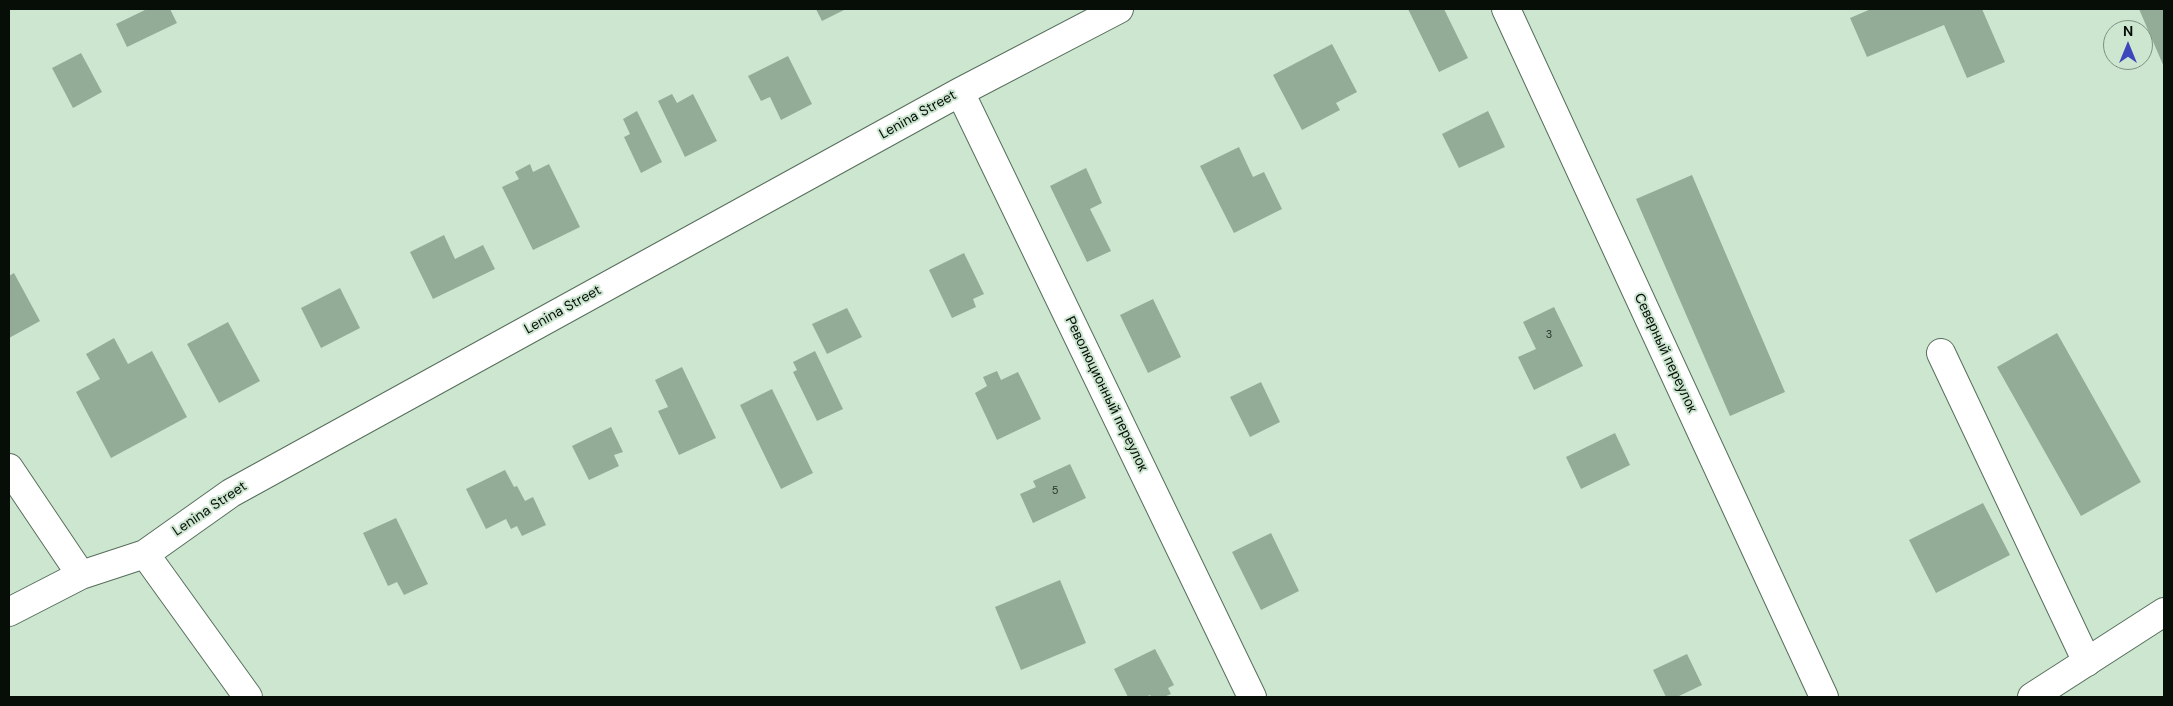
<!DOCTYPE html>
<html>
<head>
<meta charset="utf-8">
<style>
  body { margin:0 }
  #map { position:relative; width:2173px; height:706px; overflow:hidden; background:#cce6d0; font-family:"DM Sans",sans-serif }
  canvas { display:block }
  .frame { position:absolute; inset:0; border:10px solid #060e07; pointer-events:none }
  .north { position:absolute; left:2103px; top:20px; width:50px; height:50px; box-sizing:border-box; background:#cce6d0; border:1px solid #7d9080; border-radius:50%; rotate:0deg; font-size:14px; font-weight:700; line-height:20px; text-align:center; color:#060e07 }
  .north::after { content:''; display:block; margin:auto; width:18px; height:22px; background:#3d47bb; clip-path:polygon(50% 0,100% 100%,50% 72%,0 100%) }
</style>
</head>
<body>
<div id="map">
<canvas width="2173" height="706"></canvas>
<div class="frame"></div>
<div class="north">N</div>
</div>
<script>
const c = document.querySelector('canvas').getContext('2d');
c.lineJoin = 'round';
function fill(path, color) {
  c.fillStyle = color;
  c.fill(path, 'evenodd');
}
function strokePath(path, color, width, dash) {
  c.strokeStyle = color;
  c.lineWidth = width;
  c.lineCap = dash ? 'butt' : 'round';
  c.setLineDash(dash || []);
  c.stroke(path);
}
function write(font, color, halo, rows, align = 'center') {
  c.font = font + ' "DM Sans",sans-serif';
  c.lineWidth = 4;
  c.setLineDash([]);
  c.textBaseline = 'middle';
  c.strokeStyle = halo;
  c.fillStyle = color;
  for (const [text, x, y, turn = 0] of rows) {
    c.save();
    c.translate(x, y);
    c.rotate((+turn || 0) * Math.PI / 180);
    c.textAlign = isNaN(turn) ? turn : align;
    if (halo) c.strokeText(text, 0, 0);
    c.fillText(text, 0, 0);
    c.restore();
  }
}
const building = new Path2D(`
  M147 9H170L177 23 127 47 116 24Z
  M816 9H846L822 21Z
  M1408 9H1444L1468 58 1439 72Z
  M1871 9H1982L2005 62 1967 78 1944 25 1867 57 1850 18Z
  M2139 9H2164V67Z
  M1332 44 1357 92 1336 103 1340 110 1302 130 1273 75Z
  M81 53 102 92 73 108 52 68Z
  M788 56 812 104 781 120 770 97 761 101 748 76Z
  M672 94 677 103 693 94 717 141 685 157 658 101Z
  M637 111 662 162 641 173 624 137 630 134 623 119Z
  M1488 111 1505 147 1459 168 1442 134Z
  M1239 147 1253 177 1264 172 1282 209 1234 233 1200 166Z
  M530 164 533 172 549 164 580 227 533 250 502 187 519 179 515 172Z
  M1086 168 1102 203 1090 209 1111 251 1087 262 1050 186Z
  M1692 175 1785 392 1730 416 1636 199Z
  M444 235 455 259 483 245 495 269 433 299 410 252Z
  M964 253 984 294 973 299 976 307 952 318 929 270Z
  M14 273 40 321 9 338V276Z
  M340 288 360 328 321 348 301 308Z
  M1153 299 1181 357 1148 373 1120 315Z
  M1554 307 1583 366 1534 390 1518 357 1536 349 1523 322Z
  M847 308 862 337 827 354 812 324Z
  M228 322 260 381 219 403 187 344Z
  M2057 333 2141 482 2081 516 1997 367Z
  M114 338 128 364 152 351 187 417 111 458 76 392 100 379 86 354Z
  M815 351 843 409 817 421 793 372 797 370 793 362Z
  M682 367 716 438 679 455 658 411 668 407 655 380Z
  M997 371 1001 380 1018 372 1041 419 997 440 975 393 987 386 983 377Z
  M1261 382 1280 422 1250 437 1230 397Z
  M772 389 813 473 781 489 740 405Z
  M611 427 623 452 614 455 619 466 589 480 572 446Z
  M1615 433 1630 465 1581 489 1566 457Z
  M1070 464 1086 498 1033 523 1020 494 1036 487 1033 481Z
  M505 470 514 487 517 486 525 501 533 497 546 525 522 536 517 526 511 529 506 519 486 529 466 489Z
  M1983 503 2010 555 1936 593 1909 540Z
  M396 518 428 584 404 595 397 582 388 586 363 533Z
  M1271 533 1299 591 1261 610 1232 552Z
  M1060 580 1086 643 1021 670 995 607Z
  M1155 649 1174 685 1168 688 1171 694 1164 697H1151L1150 695 1146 697H1128L1114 669Z
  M1687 654 1702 685 1677 697H1666L1653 670Z`);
const minor = new Path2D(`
  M1506 9 1824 697
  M960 92 1252 697
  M1941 353 2087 662
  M9 468 81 575
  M145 554 248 697
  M9 612 81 575 145 554 231 493 960 92 1119 9`);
const major = new Path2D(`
  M2032 697 2164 612`);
const numberNames = [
  ["3",1549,335],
  ["5",1055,491]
];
const streetNames = [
  ["Lenina Street",918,115,-29],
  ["Lenina Street",563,310,-29],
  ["Северный переулок",1665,353,65],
  ["Революционный переулок",1106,394,64],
  ["Lenina Street",210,509,-34]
];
fill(building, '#93ac97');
strokePath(minor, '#576e5b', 30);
strokePath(major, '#576e5b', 30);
strokePath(minor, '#fff', 28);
strokePath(major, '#fff', 28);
write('11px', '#29362b', null, numberNames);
write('14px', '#060e07', '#cce6d0', streetNames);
</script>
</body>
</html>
